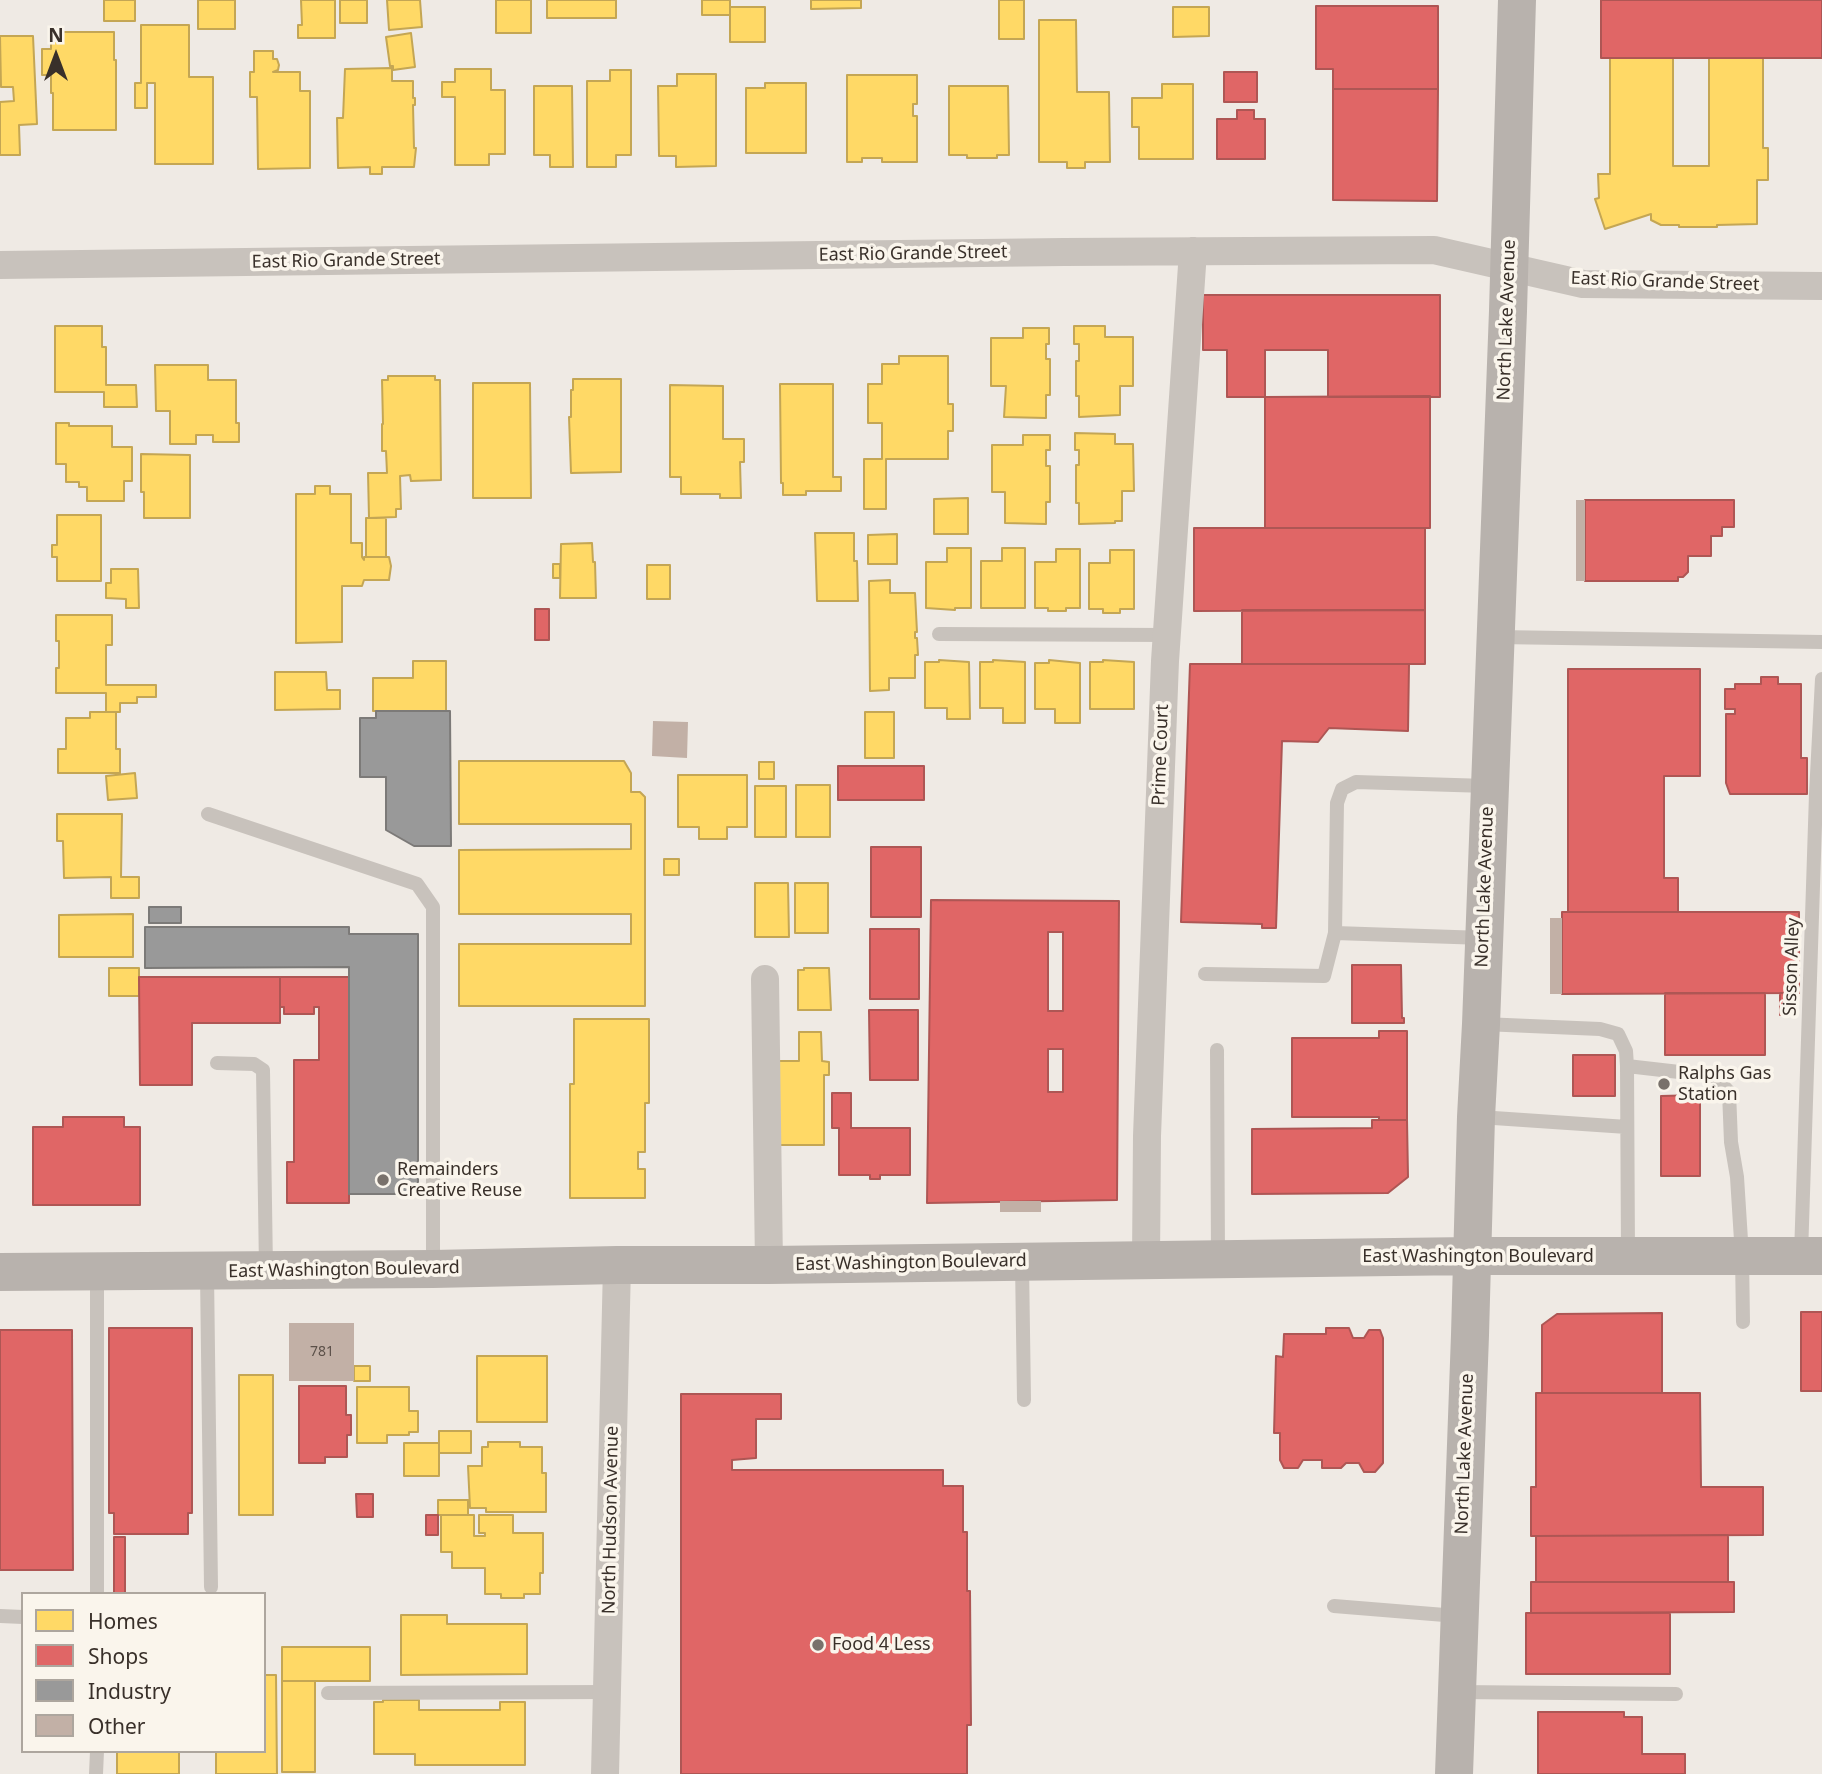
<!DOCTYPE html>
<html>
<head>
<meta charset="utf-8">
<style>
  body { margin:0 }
  #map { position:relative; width:1822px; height:1774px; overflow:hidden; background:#efeae4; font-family:"Noto Sans",sans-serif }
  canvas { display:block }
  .legend { position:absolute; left:21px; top:1592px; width:245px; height:161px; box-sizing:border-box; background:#faf5ec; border:2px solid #ada69e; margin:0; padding:9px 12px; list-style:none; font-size:21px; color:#39302a }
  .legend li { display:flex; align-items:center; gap:14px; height:35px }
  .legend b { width:35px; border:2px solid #ada69e }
  .north { position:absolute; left:21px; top:21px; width:70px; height:70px; -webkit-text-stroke:5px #faf5ec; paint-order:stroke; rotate:0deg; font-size:19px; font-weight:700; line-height:28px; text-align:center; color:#39302a }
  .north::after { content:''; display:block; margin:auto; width:24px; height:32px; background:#39302a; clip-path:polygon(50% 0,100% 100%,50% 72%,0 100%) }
</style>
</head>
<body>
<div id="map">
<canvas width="1822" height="1774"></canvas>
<ul class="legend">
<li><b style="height:19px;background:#ffd966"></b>Homes</li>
<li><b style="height:19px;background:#e06666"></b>Shops</li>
<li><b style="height:19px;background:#999"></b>Industry</li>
<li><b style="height:19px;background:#c2b0a6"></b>Other</li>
</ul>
<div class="north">N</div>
</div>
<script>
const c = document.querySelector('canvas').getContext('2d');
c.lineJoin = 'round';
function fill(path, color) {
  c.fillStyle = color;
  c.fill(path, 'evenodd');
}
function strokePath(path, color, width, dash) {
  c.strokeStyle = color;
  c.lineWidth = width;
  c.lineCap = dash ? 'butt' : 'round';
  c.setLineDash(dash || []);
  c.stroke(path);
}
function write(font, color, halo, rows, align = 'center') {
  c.font = font + ' "Noto Sans",sans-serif';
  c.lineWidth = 7;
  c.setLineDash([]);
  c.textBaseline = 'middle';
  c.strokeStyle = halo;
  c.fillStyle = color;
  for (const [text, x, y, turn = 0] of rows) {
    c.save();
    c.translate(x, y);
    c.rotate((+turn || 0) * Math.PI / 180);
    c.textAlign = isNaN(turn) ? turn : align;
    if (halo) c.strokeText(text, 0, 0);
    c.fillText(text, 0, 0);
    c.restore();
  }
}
const homes = new Path2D(`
  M104 0H135V21H104Z
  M198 0H235V29H198Z
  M301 0H335V38H298V25H302Z
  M340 0H367V23H340Z
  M387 0H420L422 27 389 30Z
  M496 0H531V33H496Z
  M547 0H616V18H547Z
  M702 0H730V15H702Z
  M811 0H861V8L811 9Z
  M999 0H1024V39H999Z
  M730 7H765V42H730Z
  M1173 7H1209V36L1173 37Z
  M1039 20H1076L1077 92H1109L1110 162H1085V168H1067V162H1039Z
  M141 25H189V77H213V164H155V83H147V108H135V83H141Z
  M51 32H114V60H116V130H53V93H51V75H42V49H51Z
  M411 33 415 67 393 70V66H390L386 37Z
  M0 36H33L37 124 19 125 20 155H0V102L14 101 13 87H1Z
  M254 51H273V59H277L279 65 278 70 273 72H300V91H310V168L258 169 257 97H250V72H254Z
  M1610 58H1673V166H1709V58H1763V148H1768V180H1757V224L1717 225V227H1679V225H1661L1651 220V214L1605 229 1595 199 1599 198 1598 174H1610Z
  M392 68V81H413V98H415V105H413L414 148H416L414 167H382V174H370V167L338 168 337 118H343L345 69Z
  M455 69H491V90H505V154H489V165H455V97H442V82H455Z
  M610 70H631V155H616V167H587V81H610Z
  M677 74H716V166L676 167V156H659L658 86H677Z
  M847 75H917V104H913V116H917V162H882V158H862V162H847Z
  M765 83H806V153H746V88H765Z
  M1162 84H1193V159H1139V127H1132V98H1162Z
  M534 86H572L573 167H550V155H534Z
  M949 86H1008L1009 155H997V158H967V155H949Z
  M55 326H102V347H106V385H136L137 407H104V392H55Z
  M1074 326H1105V337H1133V386H1120V415L1079 417V396H1076V361H1079V344H1074Z
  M1023 328H1049V344H1046V359H1050V395H1046V418L1004 417 1006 386H991V338H1023Z
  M899 356H948V404H953V431H948V459H886V509H864V459H882V423H868V384H882V364H899Z
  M155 365H208V380H236V423H239V442H213V435H196V444H170V411H156Z
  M388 376H435V380H440L441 480 411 481 410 475 400 476 401 509H396V517L369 518 368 473H387L386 451H382V424H383L382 380H388Z
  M573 379H621V472L571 473 569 417H571V390H573Z
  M473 383H530L531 498H473Z
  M780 384H833V477H841V491H806V495H783V483H781Z
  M670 385 723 386V439H744V462H740L741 498H720V494H681V477H670Z
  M56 423H69V426H112V447H132V481H124V501H87V487H79V482H66V464H56Z
  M1075 433 1115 434V444H1133L1134 491H1122V521H1115V523L1079 524V503H1076V465H1079V450H1075Z
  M1023 435H1050V450H1046V466H1050V502H1046V524L1005 523V492H992V445H1023Z
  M141 454 190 455V518H144V492H141Z
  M315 486H330V494H351V543H362V557L364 560V557H389L391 566 389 580H364L362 586H342V642L296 643V494H315Z
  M968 498V534H934V499Z
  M57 515H101V581H57V557H52V545H57Z
  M366 518H386V557H366Z
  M815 533H854V561H857L858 601H817Z
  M897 534V564H868V535Z
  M592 543 593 562H595L596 598H560L561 544Z
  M947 548H971V608H955V610L926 608V562H947Z
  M1002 548H1025V608H981V561H1002Z
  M1056 549H1080V608H1066V611H1048V608H1035V562H1056Z
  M1110 550H1134V609H1120V613H1103V609H1089V563H1110Z
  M553 564H560V578H553Z
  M647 565H670V599H647Z
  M111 569H138L139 608H126V599L106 598V583H111Z
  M890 580V593H915L917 632H915V638H917L918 655H915V678H889V690L870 691 869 581Z
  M56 615H112V645H106V685H156V697H137V703H120V712H106V693H56V668H59V641H56Z
  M939 660 969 662 970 719H947V708H925V662H939Z
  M993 660 1025 662V723H1003V708H980V662H993Z
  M1049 660 1080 663V723H1055V709H1035V663H1049Z
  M1103 660 1134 662V709H1090V662H1103Z
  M413 661H446V711H373V678H413Z
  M275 672H326L327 690H340V709L275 710Z
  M90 712H116V749H120V773H58V749H66V718H90Z
  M865 712H894V758H865Z
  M459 761H624L631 773V792H640L645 797V1006H459V944H631V914H459V850L631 849V824H459Z
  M759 762H774V779H759Z
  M135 773 137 798 108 800 106 776Z
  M678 775H747V827H727V839H699V827H678Z
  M796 785H830V837H796Z
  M755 786H786V837H755Z
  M57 814H122L121 877H139V898H111V877L64 878 63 841H57Z
  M664 859H679V875H664Z
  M755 883H788L789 937H755Z
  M795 883H828V933H795Z
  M133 914V957H59V915Z
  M109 968H139V996H109Z
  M804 968H829L831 1010H798V970H804Z
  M574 1019H649V1103H645V1152H638V1169H645V1198H570V1084H574Z
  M799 1032H821L822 1061 829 1062V1075H824V1145H775V1061H799Z
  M477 1356H547V1422H477Z
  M354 1366H370V1381H354Z
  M239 1375H273V1515H239Z
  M357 1387H409V1411H418V1432H409V1435H387V1443H357Z
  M439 1431H471V1453H439Z
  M488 1442H520V1447H542V1473H546V1512H486V1508H470L468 1466H482V1447H488Z
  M404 1443H439V1476H404Z
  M438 1500H468V1515H438Z
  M441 1515H474V1536H485V1533H479V1515H513V1533H543V1573H540V1594H524V1598H501V1594H485V1568H452V1552H441Z
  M401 1615H447V1624H527V1674L401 1675Z
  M282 1647H370V1681H282Z
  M264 1675H276L277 1774H216V1751H264Z
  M282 1681H315V1772H282Z
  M383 1700H419V1710H500V1702H525V1765H415V1754H374V1702H383Z
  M117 1751H179V1774H117Z`);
const shops = new Path2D(`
  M1601 0H1822V58H1601Z
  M1316 6H1438V89H1333V69H1316Z
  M1224 72H1257V102H1224Z
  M1333 89H1438L1437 201 1333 200Z
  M1237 110H1254V119H1265V159H1217V119H1237Z
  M1203 295H1440V397H1328V350H1265V397H1227V350H1203Z
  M1430 396V528H1265V397Z
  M1585 500H1734V527H1722V536H1711V556H1688V572L1683 577H1678V581H1585Z
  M1194 528H1425V610L1194 611Z
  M535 609H549V640H535Z
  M1242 610H1425V664H1242Z
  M1190 664H1409L1408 731 1329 728 1318 742 1282 741 1276 928H1262V924L1181 922Z
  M1568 669H1700V776H1664V878H1678V912H1568Z
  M1761 677H1778V684H1801V758H1807V794H1730L1726 783V714H1735V709H1725V689H1735V684H1761Z
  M838 766H924V800H838Z
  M871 847H921V917H871Z
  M931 900 1119 901 1117 1200 927 1203ZM1048 932H1063V1011H1048ZM1048 1049H1063V1092H1048Z
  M1562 912H1799V993L1562 994Z
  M870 929H919V999H870Z
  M1352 965H1401L1402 1018H1404V1023H1352Z
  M139 977H280V1023H192V1085H140Z
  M280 977H349V1203H287V1162H294V1060H319V1007H314V1014H284V1007H280Z
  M1665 993H1765V1055H1665Z
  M1780 993H1797V1015H1780Z
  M869 1010H918V1080H870Z
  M1379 1031H1407V1120H1379V1117H1292V1038H1379Z
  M1573 1055H1615V1096H1573Z
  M832 1093H851V1128H910V1175H880V1179H870V1175H839V1128H832Z
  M1700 1095V1176H1661V1096Z
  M63 1117H124V1127H140V1205H33V1127H63Z
  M1372 1120H1407L1408 1177 1388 1193 1252 1194V1129L1372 1128Z
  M1801 1312H1822V1391H1801Z
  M1662 1313V1393H1542V1325L1557 1314Z
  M109 1328H192V1513H188V1534H114V1513H109Z
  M1326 1328H1349L1353 1338H1364L1369 1330H1380L1383 1338V1463L1375 1472H1364L1359 1463H1346L1341 1468H1322V1460H1303L1298 1468H1284L1280 1460V1433H1274L1276 1356 1283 1357 1284 1334H1326Z
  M0 1330H72L73 1570H0Z
  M299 1386H346V1415H351V1435H347V1457H325V1463H299Z
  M1536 1393H1700L1701 1487H1763V1535L1531 1536V1487H1536Z
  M681 1394H781V1419H756V1458L732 1460V1470H943V1486H963V1532H967V1591H970L971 1725H967V1774H681Z
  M356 1494H373V1517H357Z
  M426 1515H438V1535H426Z
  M1728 1535V1582H1536V1536Z
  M114 1537H125V1594H114Z
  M1531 1582H1734V1612L1531 1613Z
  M1526 1613H1670V1674H1526Z
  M1538 1712H1624V1717H1642V1754H1685V1774H1538Z`);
const industry = new Path2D(`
  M376 711H450L451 846H414L386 830V777H360V718H376Z
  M149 907H181V923H149Z
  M145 927H349V934H418V1194H349V967L145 968Z`);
const building = new Path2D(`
  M1576 500H1585V581H1576Z
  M653 721 688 722 687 758 652 756Z
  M1550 918H1562V994H1550Z
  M1000 1201H1041V1212H1000Z
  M289 1323H354V1381H289Z`);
const service = new Path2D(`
  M939 634 1167 635
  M1497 637 1822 642
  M208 814 417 884 433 907V1268
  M1335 933 1484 938
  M1205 974 1324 976 1335 933 1337 803 1342 789 1356 782 1487 786
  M1483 1024 1600 1029 1618 1034 1626 1051 1627 1066 1714 1076 1729 1092 1731 1142 1737 1177 1742 1256 1743 1322
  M1217 1050 1218 1258
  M217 1063 254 1064 263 1070 266 1269
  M1627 1066 1628 1254
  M1479 1117 1627 1127
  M1801 1255 1816 794 1822 679
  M1022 1263 1024 1400
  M207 1273 211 1587
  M97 1594V1273
  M1334 1606 1457 1616
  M0 1616 23 1617
  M1458 1692 1676 1694
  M328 1693 607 1692
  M96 1774 97 1751`);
const minor = new Path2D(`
  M0 265 1064 252 1434 250 1583 284 1822 286
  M765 979 769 1265
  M1146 1260 1147 1136 1165 661 1193 251
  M605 1774 617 1265`);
const secondary = new Path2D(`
  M0 1272 433 1269 617 1265H769L1472 1256H1822
  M1454 1774 1470 1335 1476 1117 1481 1024 1508 311 1517 0`);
const markers = [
  [1664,1084,7,"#79716b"],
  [383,1180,7,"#79716b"],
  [818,1645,7,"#79716b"]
];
const numberNames = [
  ["781",322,1352]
];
const streetNames = [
  ["East Rio Grande Street",913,254,-1],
  ["East Rio Grande Street",346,261,-1],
  ["East Rio Grande Street",1665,282,2],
  ["North Lake Avenue",1507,320,-88],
  ["Prime Court",1161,755,-88],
  ["North Lake Avenue",1485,887,-88],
  ["Sisson Alley",1792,967,-88],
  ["East Washington Boulevard",1478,1257],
  ["East Washington Boulevard",911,1263,-1],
  ["East Washington Boulevard",344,1270,-1],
  ["North Lake Avenue",1465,1454,-88],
  ["North Hudson Avenue",611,1520,-89]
];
const poiNames = [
  ["Ralphs Gas",1678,1074],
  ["Station",1678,1095],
  ["Remainders",397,1170],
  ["Creative Reuse",397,1191],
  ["Food 4 Less",832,1645]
];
fill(homes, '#ffd966');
strokePath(homes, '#c4a654', 2);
fill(shops, '#e06666');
strokePath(shops, '#ae5654', 2);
fill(industry, '#999');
strokePath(industry, '#7c7a78', 2);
fill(building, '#c2b0a6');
strokePath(service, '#c8c2bc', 14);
strokePath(minor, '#c8c2bc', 28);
strokePath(secondary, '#b8b2ad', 38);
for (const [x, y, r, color] of markers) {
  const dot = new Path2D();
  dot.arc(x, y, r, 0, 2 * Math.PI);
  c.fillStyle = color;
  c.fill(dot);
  strokePath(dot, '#faf5ec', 2.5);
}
write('14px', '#5b5049', null, numberNames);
write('18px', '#39302a', '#faf5ec', streetNames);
write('18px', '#39302a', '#faf5ec', poiNames, 'left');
</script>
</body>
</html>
